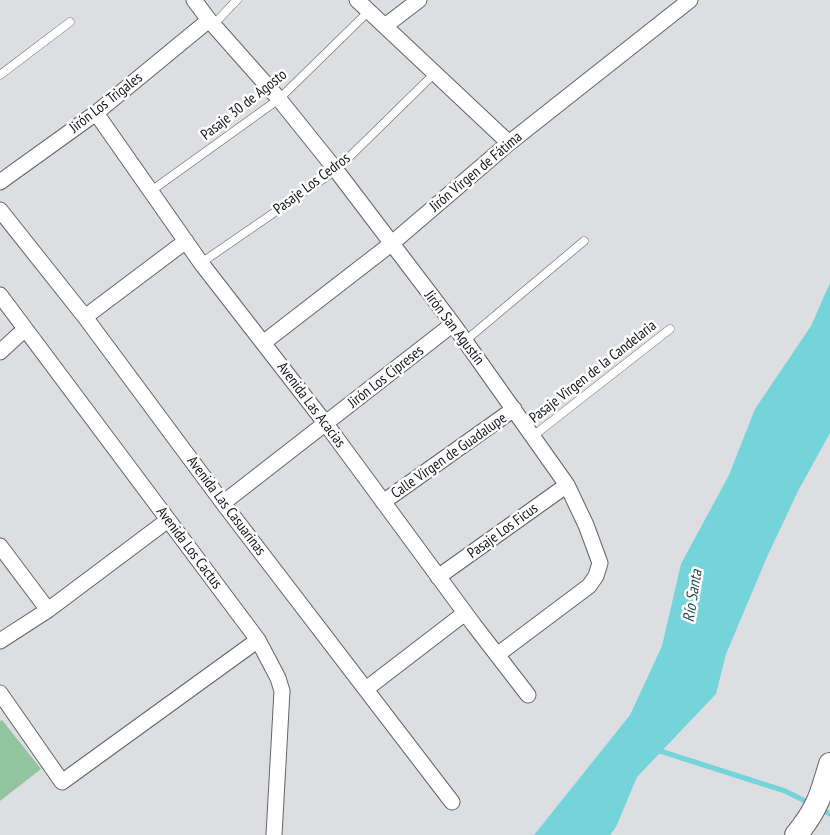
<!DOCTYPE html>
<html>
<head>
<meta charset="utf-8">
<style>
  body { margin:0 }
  canvas { display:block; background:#dddee1 }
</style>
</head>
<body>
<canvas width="830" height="835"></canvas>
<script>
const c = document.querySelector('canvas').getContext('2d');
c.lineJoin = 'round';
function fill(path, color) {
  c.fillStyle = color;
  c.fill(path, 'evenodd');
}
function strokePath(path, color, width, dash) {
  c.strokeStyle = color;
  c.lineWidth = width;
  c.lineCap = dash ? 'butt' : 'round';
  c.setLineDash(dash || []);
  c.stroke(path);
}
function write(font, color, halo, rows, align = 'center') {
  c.font = font + ' "PT Sans Narrow",sans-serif';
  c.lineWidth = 5;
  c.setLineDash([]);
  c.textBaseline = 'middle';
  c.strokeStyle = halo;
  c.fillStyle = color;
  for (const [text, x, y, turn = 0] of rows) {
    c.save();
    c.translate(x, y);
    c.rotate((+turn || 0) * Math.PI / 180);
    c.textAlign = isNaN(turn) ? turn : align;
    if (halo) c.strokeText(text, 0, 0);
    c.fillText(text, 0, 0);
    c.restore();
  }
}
const green = new Path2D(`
  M2 720 41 769 0 801V721Z`);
const water = new Path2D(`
  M830 283V433L798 491 767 557 726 654 716 694 637 777 616 827 610 835H534L630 715 662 646 681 564 729 475 755 409 811 326Z`);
const stream = new Path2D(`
  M657 750 785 791 809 803
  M819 808 830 814`);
const service = new Path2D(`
  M213 25 237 0
  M0 75 70 22
  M151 191 279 99 369 11
  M201 263 336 170 435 73
  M465 341 584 241
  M533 436 670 329`);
const minor = new Path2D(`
  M194 0 209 20 279 99 336 170 453 324 567 485 586 525 600 563 596 576 589 586 497 655
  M357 0 509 143
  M385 26 419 0
  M96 113 201 263 326 424 474 625 528 695
  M0 182 96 113 209 20
  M0 210 85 317 223 503 452 802
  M0 295 258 640 278 678 282 691 274 835
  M85 317 186 241
  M263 343 391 244 509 143 690 0
  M0 352 25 329
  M383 502 514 409
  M223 503 453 324
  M0 546 48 610
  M438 577 567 485
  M0 641 48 610 168 520
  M366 689 465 613
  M0 693 62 782 258 640`);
const primary = new Path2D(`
  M796 835C817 810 821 795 830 764`);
const streetNames = [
  ["Jirón Los Trigales",106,103,-38],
  ["Pasaje 30 de Agosto",244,105,-38],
  ["Jirón Virgen de Fátima",476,172,-40],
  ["Pasaje Los Cedros",312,184,-37],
  ["Jirón San Agustín",454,328,53],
  ["Pasaje Virgen de la Candelaria",593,372,-38],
  ["Jirón Los Cipreses",386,377,-38],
  ["Avenida Las Acacias",311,405,53],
  ["Calle Virgen de Guadalupe",449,456,-35],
  ["Avenida Las Casuarinas",226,506,53],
  ["Pasaje Los Ficus",503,531,-36],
  ["Avenida Los Cactus",189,548,53]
];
const waterNames = [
  ["Río Santa",693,596,-81]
];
fill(green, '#92c49d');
fill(water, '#75d3da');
strokePath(stream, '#75d3da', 5);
strokePath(service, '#636466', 9);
strokePath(minor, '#636466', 17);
strokePath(primary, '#636466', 24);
strokePath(service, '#fff', 8);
strokePath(minor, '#fff', 15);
strokePath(primary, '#fff', 22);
write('15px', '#141516', '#fff', streetNames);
write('italic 16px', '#244f53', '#fff', waterNames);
</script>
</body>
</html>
